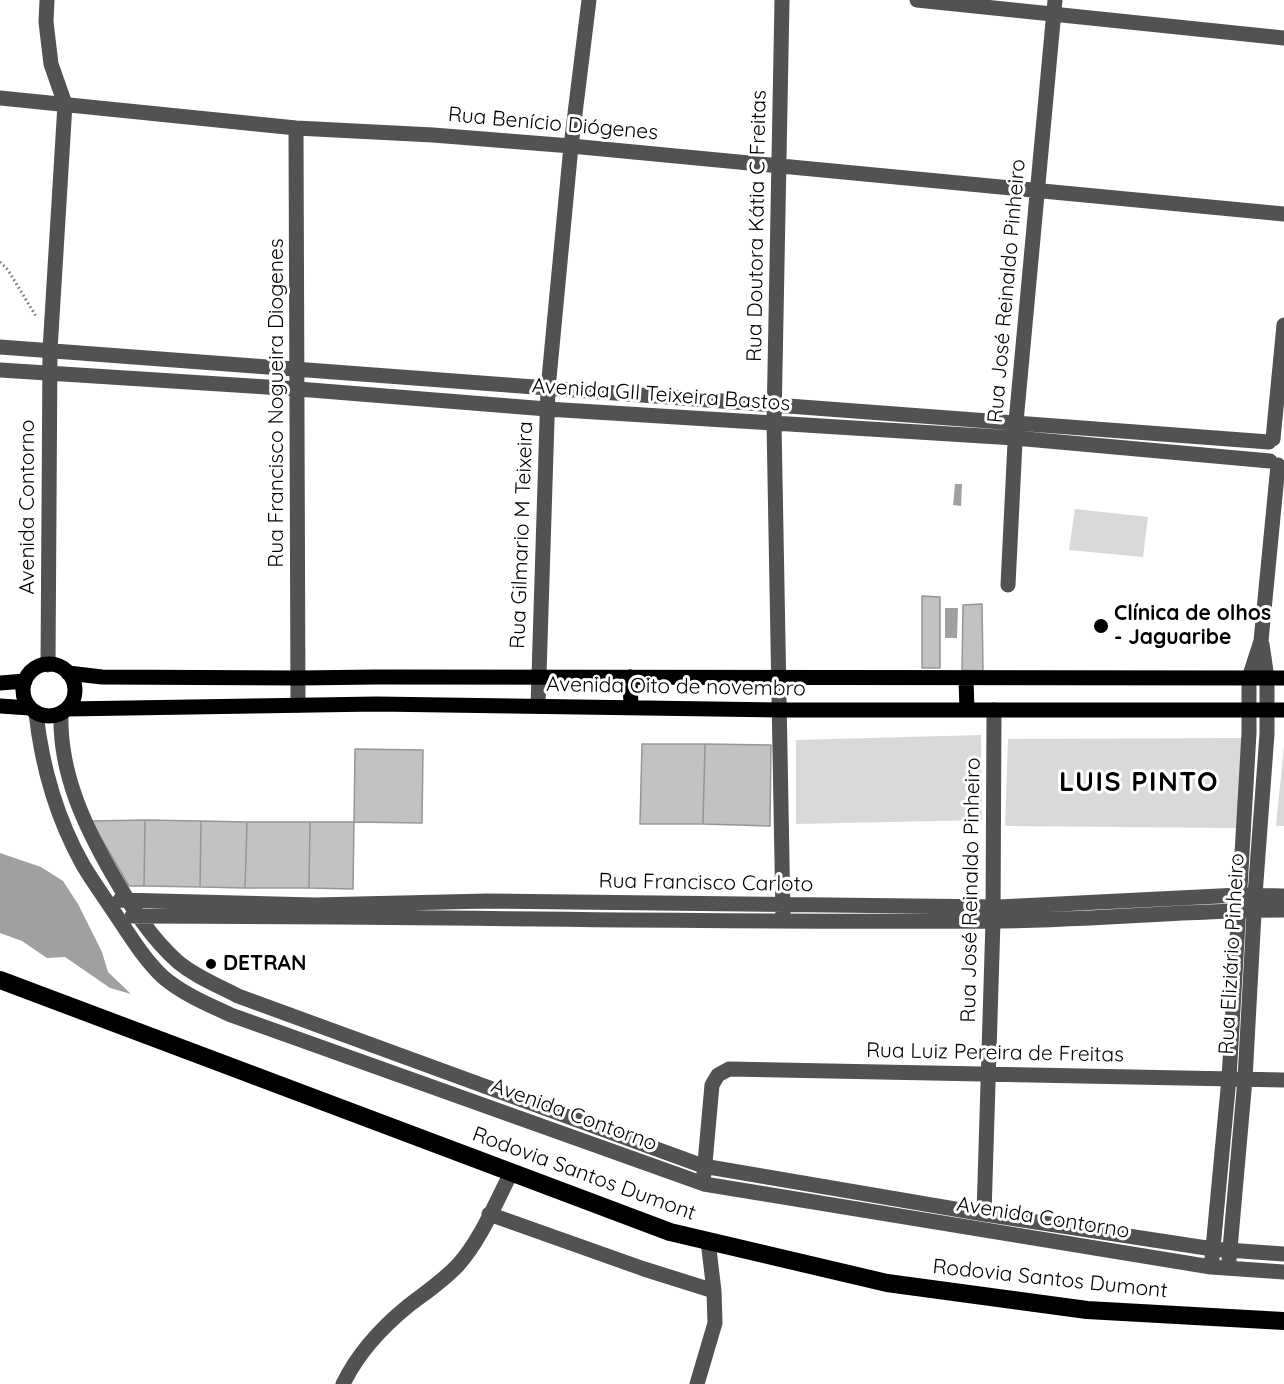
<!DOCTYPE html>
<html>
<head>
<meta charset="utf-8">
<style>
  body { margin:0 }
  canvas { display:block; background:#fff }
</style>
</head>
<body>
<canvas width="1284" height="1384"></canvas>
<script>
const c = document.querySelector('canvas').getContext('2d');
c.lineJoin = 'round';
function fill(path, color) {
  c.fillStyle = color;
  c.fill(path, 'evenodd');
}
function strokePath(path, color, width, dash) {
  c.strokeStyle = color;
  c.lineWidth = width;
  c.lineCap = dash ? 'butt' : 'round';
  c.setLineDash(dash || []);
  c.stroke(path);
}
function write(font, color, halo, rows, align = 'center') {
  c.font = font + ' Quicksand,sans-serif';
  c.lineWidth = 6;
  c.setLineDash([]);
  c.textBaseline = 'middle';
  c.strokeStyle = halo;
  c.fillStyle = color;
  for (const [text, x, y, turn = 0] of rows) {
    c.save();
    c.translate(x, y);
    c.rotate((+turn || 0) * Math.PI / 180);
    c.textAlign = isNaN(turn) ? turn : align;
    if (halo) c.strokeText(text, 0, 0);
    c.fillText(text, 0, 0);
    c.restore();
  }
}
const green = new Path2D(`
  M1075 509 1148 517 1143 557 1069 550Z
  M981 735 982 820 796 824V740Z
  M1245 738 1236 828 1005 826 1008 739Z
  M1284 745V826H1276Z`);
const water = new Path2D(`
  M955 484H962L961 506 953 505Z
  M945 608H958L957 638H945Z
  M0 853 41 867 63 881 78 904 102 952 108 972 131 994 110 988 65 957 47 958 22 941 0 933Z`);
const building = new Path2D(`
  M922 596 940 597V668H922Z
  M982 604 983 671 962 670 963 605Z
  M642 744H705L703 824H640Z
  M705 744 771 745 770 826 703 824Z
  M355 749 423 750 422 823 354 822Z
  M145 820 144 886H129L91 821Z
  M145 820 201 821 200 887 144 886Z
  M201 821 247 822 245 888 200 887Z
  M247 822H310L309 888H245Z
  M310 822H354L353 889 309 888Z`);
const path = new Path2D(`
  M0 262 8 270 37 318`);
const minor = new Path2D(`
  M47 0 46 22 51 64 65 104 50 350 48 665
  M782 0 774 423 783 915
  M917 0 1284 38
  M0 98 296 128 433 135 571 146 1284 214
  M296 128 298 705
  M0 347 1269 442
  M0 370 298 389 547 409 1015 438 1270 461
  M1273 439 1284 325
  M1008 585 1016 422 1055 0
  M538 706 548 389 571 146 589 0
  M36 713C42 767 56 817 83 865 93 882 105 898 116 915 130 936 144 959 163 977 183 994 207 1004 231 1015L704 1184 1211 1267 1284 1272
  M61 713C59 773 85 827 114 877 132 908 151 938 178 962 196 977 217 985 238 996L703 1166 984 1214 1213 1249 1284 1254
  M120 900 315 905 488 901 999 907 1239 895 1284 896
  M132 916C418 916 703 923 989 921 1087 921 1186 910 1284 910
  M704 1174 712 1085 718 1075 729 1069 1284 1080
  M489 1214 644 1269 714 1291
  M984 1214 993 921 994 710
  M1212 1259 1229 1078 1249 733V678L1261 641 1278 465
  M1229 1260 1245 1079 1255 895 1267 734V678L1262 644
  M343 1384C358 1353 381 1328 408 1306 425 1293 443 1281 458 1265 480 1241 496 1202 511 1173
  M697 1384 715 1323 714 1291 708 1241`);
const major = new Path2D(`
  M23 690a26 26 0 1 1 52 0a26 26 0 1 1-52 0Z
  M68 673 102 677 298 678 377 677 1284 678
  M630 677 631 708
  M966 679 967 710
  M0 683 25 681
  M0 706 30 708
  M67 709 377 704 780 710H1284`);
const highway = new Path2D(`
  M0 980 670 1232 887 1283 1087 1310 1284 1321`);
const markers = [
  [1101,626,8,"#000"],
  [211,964,6,"#000"]
];
const streetNames = [
  ["Rua Benício Diógenes",553,124,5],
  ["Rua Doutora Kátia C Freitas",757,226,-89],
  ["Rua José Reinaldo Pinheiro",1007,291,-85],
  ["Avenida GIl Teixeira Bastos",661,395,4],
  ["Rua Francisco Nogueira Diogenes",277,403,-90],
  ["Avenida Contorno",28,507,-90],
  ["Rua Gilmario M Teixeira",522,535,-88],
  ["Avenida Oito de novembro",676,687,1],
  ["Rua Francisco Carloto",706,883,1],
  ["Rua José Reinaldo Pinheiro",971,890,-89],
  ["Rua Eliziário Pinheiro",1232,954,-87],
  ["Rua Luiz Pereira de Freitas",995,1053,1],
  ["Avenida Contorno",574,1115,20],
  ["Rodovia Santos Dumont",584,1174,20],
  ["Avenida Contorno",1043,1218,9],
  ["Rodovia Santos Dumont",1050,1279,6]
];
const poiNames = [
  ["Clínica de olhos",1114,614],
  ["- Jaguaribe",1114,638],
  ["DETRAN",223,964]
];
const districtNames = [
  ["LUIS PINTO",1139,783]
];
fill(green, '#d9d9d9');
fill(water, '#a0a0a0');
fill(building, '#c2c2c2');
strokePath(building, '#969696', 1.5);
strokePath(path, '#747474', 3, [1.5, 3]);
strokePath(minor, '#525252', 15);
strokePath(major, '#000', 15);
strokePath(highway, '#000', 18);
for (const [x, y, r, color] of markers) {
  const dot = new Path2D();
  dot.arc(x, y, r, 0, 2 * Math.PI);
  c.fillStyle = color;
  c.fill(dot);
  strokePath(dot, '#fff', 2);
}
write('21px', '#000', '#fff', streetNames);
write('bold 21px', '#000', '#fff', poiNames, 'left');
c.letterSpacing = '1.5px';
write('bold 27px', '#000', '#fff', districtNames);
c.letterSpacing = '0px';
</script>
</body>
</html>
